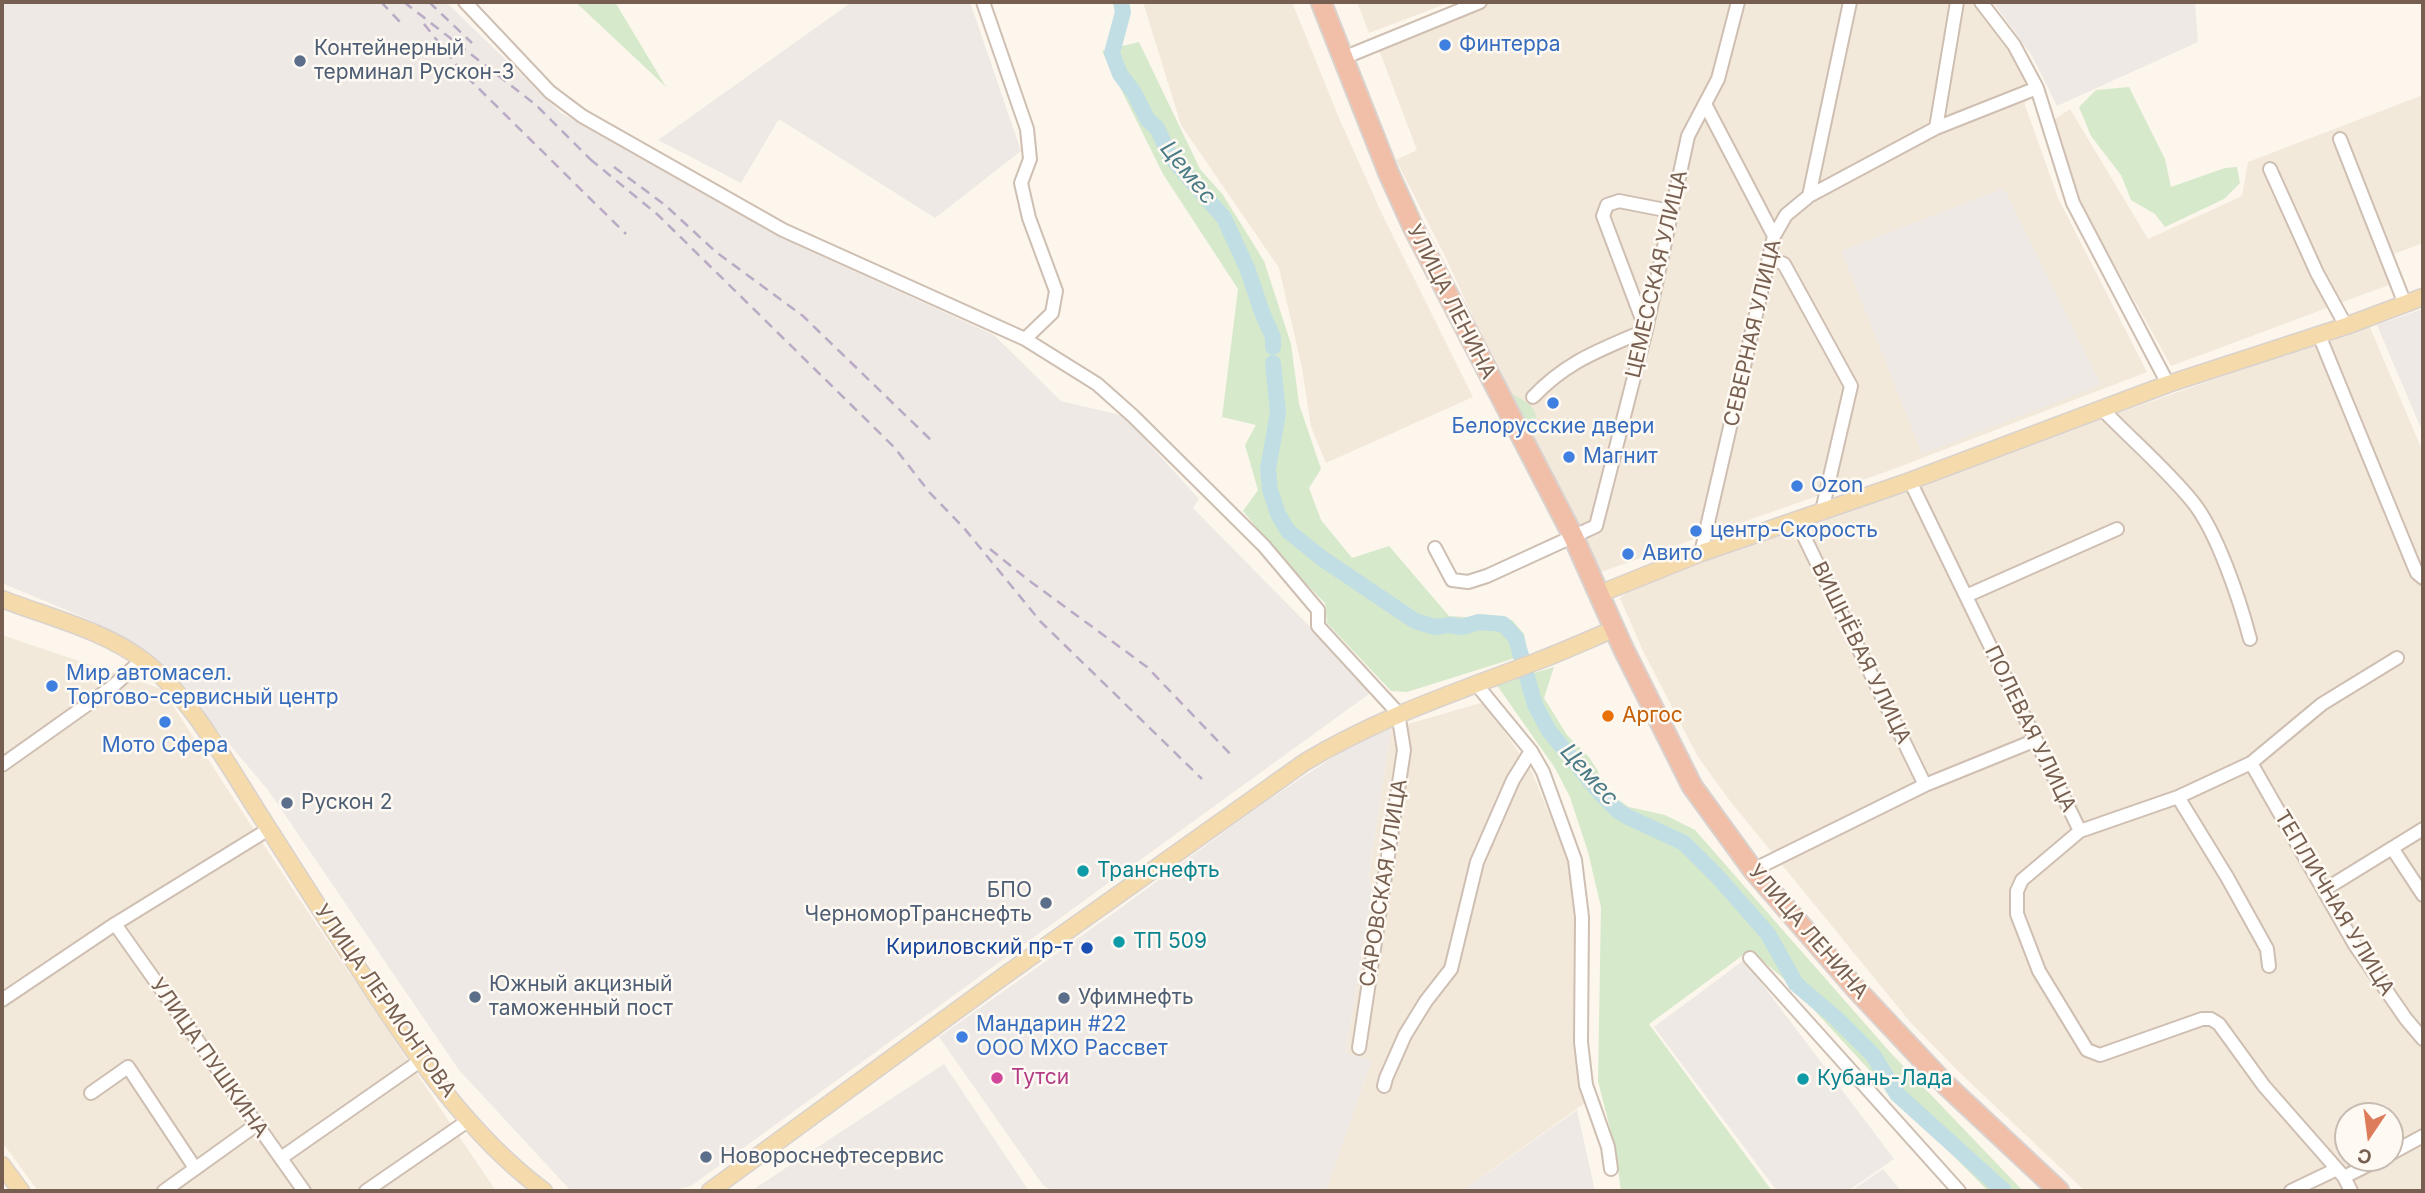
<!DOCTYPE html>
<html>
<head>
<meta charset="utf-8">
<style>
  body { margin:0 }
  #map { position:relative; width:2425px; height:1193px; overflow:hidden; background:#fcf6ec; font-family:Inter,sans-serif }
  canvas { display:block }
  .frame { position:absolute; inset:0; border:4px solid #765f50; pointer-events:none }
  .north { position:absolute; left:2334px; top:1102px; width:70px; height:70px; box-sizing:border-box; background:#fefaf3; border:2px solid #c8bcb2; border-radius:50%; rotate:193deg; font-size:19px; font-weight:700; line-height:28px; text-align:center; color:#765f50 }
  .north::after { content:''; display:block; margin:auto; width:24px; height:32px; background:#dc7c5b; clip-path:polygon(50% 0,100% 100%,50% 72%,0 100%) }
</style>
</head>
<body>
<div id="map">
<canvas width="2425" height="1193"></canvas>
<div class="frame"></div>
<div class="north">С</div>
</div>
<script>
const c = document.querySelector('canvas').getContext('2d');
c.lineJoin = 'round';
function fill(path, color) {
  c.fillStyle = color;
  c.fill(path, 'evenodd');
}
function strokePath(path, color, width, dash) {
  c.strokeStyle = color;
  c.lineWidth = width;
  c.lineCap = dash ? 'butt' : 'round';
  c.setLineDash(dash || []);
  c.stroke(path);
}
function write(font, color, halo, rows, align = 'center') {
  c.font = font + ' Inter,sans-serif';
  c.lineWidth = 5;
  c.setLineDash([]);
  c.textBaseline = 'middle';
  c.strokeStyle = halo;
  c.fillStyle = color;
  for (const [text, x, y, turn = 0] of rows) {
    c.save();
    c.translate(x, y);
    c.rotate((+turn || 0) * Math.PI / 180);
    c.textAlign = isNaN(turn) ? turn : align;
    if (halo) c.strokeText(text, 0, 0);
    c.fillText(text, 0, 0);
    c.restore();
  }
}
const residential = new Path2D(`
  M1143 2H1292L1339 118 1382 214 1473 397 1326 463 1311 427 1302 368 1279 268 1181 125Z
  M1357 2H1451L1369 33Z
  M1495 2H1976L2010 45 2027 80 2025 105 2058 198 2147 372 1891 470 1601 572 1498 372 1445 256 1396 160 1417 150 1379 50Z
  M2423 95V243L2381 259 2389 285 2171 366 2080 203 2052 121 2070 109 2148 239 2242 196 2248 162Z
  M2369 325 2423 452V1191H2085L1959 1072 1911 1023 1730 801 1698 757 1643 651 1620 598 1629 591 1788 529ZM2348 1116H2390V1158H2348Z
  M2 635 162 689 298 897 496 1191H38L2 1142Z
  M1484 702 1531 770 1569 862 1578 922 1576 1043 1585 1103 1462 1191H1326L1372 1060 1346 1053 1372 891 1369 876 1391 729Z`);
const industrial = new Path2D(`
  M2 2H446L561 113 802 247 994 335 1061 401 1124 416 1199 499 1193 508 1373 691 691 1186 671 1191H571L459 1070 268 790 158 660 90 620 2 583Z
  M852 2H970L1021 151 935 218 779 119 741 183 658 140Z
  M1993 2H2195L2198 42 2057 106 2032 56Z
  M2004 188 2101 385 1922 454 1841 251Z
  M2423 309V433L2377 325Z
  M1391 729 1369 876 1372 891 1346 1053 1372 1060 1326 1191H1052L1043 1185 939 1037 1115 912 1261 805 1354 743Z
  M1744 960 1894 1159 1848 1191H1777L1654 1027Z
  M944 1064 1029 1191H751Z
  M1577 1110 1595 1191H1462Z
  M1883 1169 1901 1191H1851Z`);
const green = new Path2D(`
  M575 2H615L666 87 582 8Z
  M1139 42 1200 169 1223 195 1264 261 1291 344 1299 404 1321 469 1309 488 1321 520 1352 558 1389 546 1449 616 1512 620 1524 634 1528 654 1407 692 1391 691 1327 623 1325 603 1286 563 1243 511 1258 490 1245 445 1256 425 1222 417 1238 289 1163 174 1102 51Z
  M2129 87 2165 159 2171 187 2225 168 2237 167 2240 183 2224 199 2165 227 2155 214 2131 200 2121 175 2091 136 2079 107 2096 90Z
  M1513 394C1526 402 1540 408 1535 425L1532 427 1528 426Z
  M1554 667 1544 698 1567 735 1589 757 1614 797 1629 807 1665 815 1695 830 1889 1051 2023 1191H1988L1872 1073 1791 985 1750 950 1649 1024 1772 1191H1621L1615 1148 1598 1081 1601 907 1588 852 1570 797 1555 768 1496 684Z`);
const river = new Path2D(`
  M1121 2 1123 12 1112 53 1120 74 1134 93 1148 120 1157 128 1170 156 1224 218 1247 268 1263 315 1273 337V347
  M1273 363 1278 413 1268 469 1270 490 1278 514 1288 531 1323 559 1415 621 1435 627 1450 625 1462 627 1479 622 1503 624 1516 638 1535 705 1549 731 1600 793 1618 811 1628 817 1684 843 1717 876 1768 934 1796 984 1836 1018 1873 1055 1897 1094 2004 1191`);
const minor = new Path2D(`
  M465 2 550 92 582 116 783 230 1025 339 1097 384 1133 416 1264 546 1318 610V626L1398 713 1404 750 1359 1048
  M983 2 1027 129 1030 159 1021 183 1029 218 1056 291 1052 313 1025 339
  M1981 2 2014 45 2037 88 2073 203 2168 384
  M1343 58 1480 2
  M1705 104 1774 236
  M1936 128 1957 2
  M2340 139 2405 304
  M2270 169 2317 273 2346 326
  M1809 196 1936 128 2037 88
  M1770 258 1784 264 1851 386 1822 511
  M2319 335 2413 564 2417 573 2423 578
  M1533 397C1568 360 1601 350 1646 330L1603 216 1607 205 1619 201 1670 211
  M2102 409C2130 438 2167 470 2192 501 2217 531 2240 601 2250 639
  M1910 481 2080 831
  M1796 520 1925 785
  M1435 548 1452 580 1468 582 1487 576 1596 526 1646 330 1688 136 1718 79 1738 2
  M1701 553 1774 236 1786 215 1809 196 1850 2
  M1966 596 2117 529
  M1476 684 1531 751 1543 772 1575 860 1582 917 1581 1042 1586 1085 1608 1147 1611 1169
  M2251 763 2355 945 2406 1019 2423 1039
  M2 765 112 687 142 660
  M2178 797 2227 877 2267 949 2269 966
  M2392 848 2423 895
  M1753 870 1925 785 2036 740
  M2324 890 2423 829
  M115 924 304 1191
  M1750 958 1959 1191
  M2 1000 115 924 269 829
  M1384 1086 1386 1078 1405 1035 1426 1001 1451 969 1477 862 1513 780 1531 751
  M91 1093 128 1067 195 1168
  M2390 1154 2423 1136
  M281 1158 420 1061
  M2344 1177 2382 1158
  M164 1191 256 1125
  M366 1191 469 1120
  M2291 1191 2337 1169
  M2351 1191 2344 1177 2264 1086 2219 1024 2211 1019H2202L2100 1055 2087 1050 2039 971 2017 914V891L2022 880 2080 831 2178 797 2251 763 2322 704 2397 658`);
const major = new Path2D(`
  M1599 594 1701 553 1910 481 2168 384 2346 326 2423 297
  M2 599C48 617 103 630 143 660 190 696 226 762 258 812 293 867 328 922 364 977 414 1054 469 1135 544 1191
  M2 1165 21 1191
  M710 1191 1004 976 1305 762C1380 717 1454 693 1535 662 1562 652 1588 640 1614 629`);
const highway = new Path2D(`
  M1321 2 1389 174 1413 227 1573 536 1623 648 1692 786 1753 870 1857 990 1946 1085 2059 1191`);
const rail = new Path2D(`
  M381 2 403 25
  M404 2 536 105 596 165
  M429 2 472 43
  M424 24 463 73 626 234
  M590 159 658 215 894 447 930 493 964 528 1040 621 1202 779
  M614 167 665 205 716 252 803 316 934 443
  M990 549 1027 579 1147 667 1234 758`);
const markers = [
  [1445,45,7,"#3f7fe0"],
  [300,61,7,"#5c6f8a"],
  [1553,403,7,"#3f7fe0"],
  [1569,457,7,"#3f7fe0"],
  [1797,486,7,"#3f7fe0"],
  [1696,531,7,"#3f7fe0"],
  [1628,554,7,"#3f7fe0"],
  [52,686,7,"#3f7fe0"],
  [1608,716,7,"#e8710a"],
  [165,722,7,"#3f7fe0"],
  [287,803,7,"#5c6f8a"],
  [1083,871,7,"#0f9aa8"],
  [1046,903,7,"#5c6f8a"],
  [1119,942,7,"#0f9aa8"],
  [1087,948,7,"#1a4fb4"],
  [475,997,7,"#5c6f8a"],
  [1064,998,7,"#5c6f8a"],
  [962,1037,7,"#3f7fe0"],
  [997,1078,7,"#d1479c"],
  [1803,1079,7,"#0f9aa8"],
  [706,1157,7,"#5c6f8a"]
];
const shopNames = [
  ["Финтерра",1459,45],
  ["Белорусские двери",1553,427,"center"],
  ["Магнит",1583,457],
  ["Ozon",1811,486],
  ["центр-Скорость",1710,531],
  ["Авито",1642,554],
  ["Мир автомасел.",66,674],
  ["Торгово-сервисный центр",66,698],
  ["Мото Сфера",165,746,"center"],
  ["Мандарин #22",976,1025],
  ["ООО МХО Рассвет",976,1049]
];
const serviceNames = [
  ["Контейнерный",314,49],
  ["терминал Рускон-3",314,73],
  ["Рускон 2",301,803],
  ["БПО",1032,891,"right"],
  ["ЧерноморТранснефть",1032,915,"right"],
  ["Южный акцизный",489,985],
  ["таможенный пост",489,1009],
  ["Уфимнефть",1078,998],
  ["Новороснефтесервис",720,1157]
];
const streetNames = [
  ["ЦЕМЕССКАЯ УЛИЦА",1657,274,-77],
  ["УЛИЦА ЛЕНИНА",1451,302,63],
  ["СЕВЕРНАЯ УЛИЦА",1753,333,-77],
  ["ВИШНЁВАЯ УЛИЦА",1861,653,64],
  ["ПОЛЕВАЯ УЛИЦА",2030,729,64],
  ["САРОВСКАЯ УЛИЦА",1384,883,-81],
  ["ТЕПЛИЧНАЯ УЛИЦА",2334,903,59],
  ["УЛИЦА ЛЕНИНА",1808,932,49],
  ["УЛИЦА ЛЕРМОНТОВА",385,1001,55],
  ["УЛИЦА ПУШКИНА",209,1058,55]
];
const foodNames = [
  ["Аргос",1622,716]
];
const cultureNames = [
  ["Транснефть",1097,871],
  ["ТП 509",1133,942],
  ["Кубань-Лада",1817,1079]
];
const transitNames = [
  ["Кириловский пр-т",1073,948]
];
const hotelNames = [
  ["Тутси",1011,1078]
];
const waterNames = [
  ["Цемес",1188,173,51],
  ["Цемес",1589,775,48]
];
fill(residential, '#f3e9db');
fill(industrial, '#eee9e4');
fill(green, '#d6e9cb');
strokePath(river, '#c1dee5', 16);
strokePath(minor, '#cebfb2', 16);
strokePath(major, '#d9d2ce', 19);
strokePath(highway, '#d9d2ce', 23);
strokePath(minor, '#fff', 12);
strokePath(major, '#f5dbab', 16);
strokePath(highway, '#f1bea8', 19);
strokePath(rail, '#baaac6', 2.5, [10, 7]);
for (const [x, y, r, color] of markers) {
  const dot = new Path2D();
  dot.arc(x, y, r, 0, 2 * Math.PI);
  c.fillStyle = color;
  c.fill(dot);
  strokePath(dot, '#fefaf3', 2.5);
}
write('21px', '#366cbe', '#fefaf3', shopNames, 'left');
write('21px', '#4e5e75', '#fefaf3', serviceNames, 'left');
write('21px', '#765f50', '#fefaf3', streetNames);
write('21px', '#c56008', '#fefaf3', foodNames, 'left');
write('21px', '#0d838f', '#fefaf3', cultureNames, 'left');
write('21px', '#164399', '#fefaf3', transitNames, 'right');
write('21px', '#b23c85', '#fefaf3', hotelNames, 'left');
write('italic 23px', '#4b7b87', '#fefaf3', waterNames);
</script>
</body>
</html>
